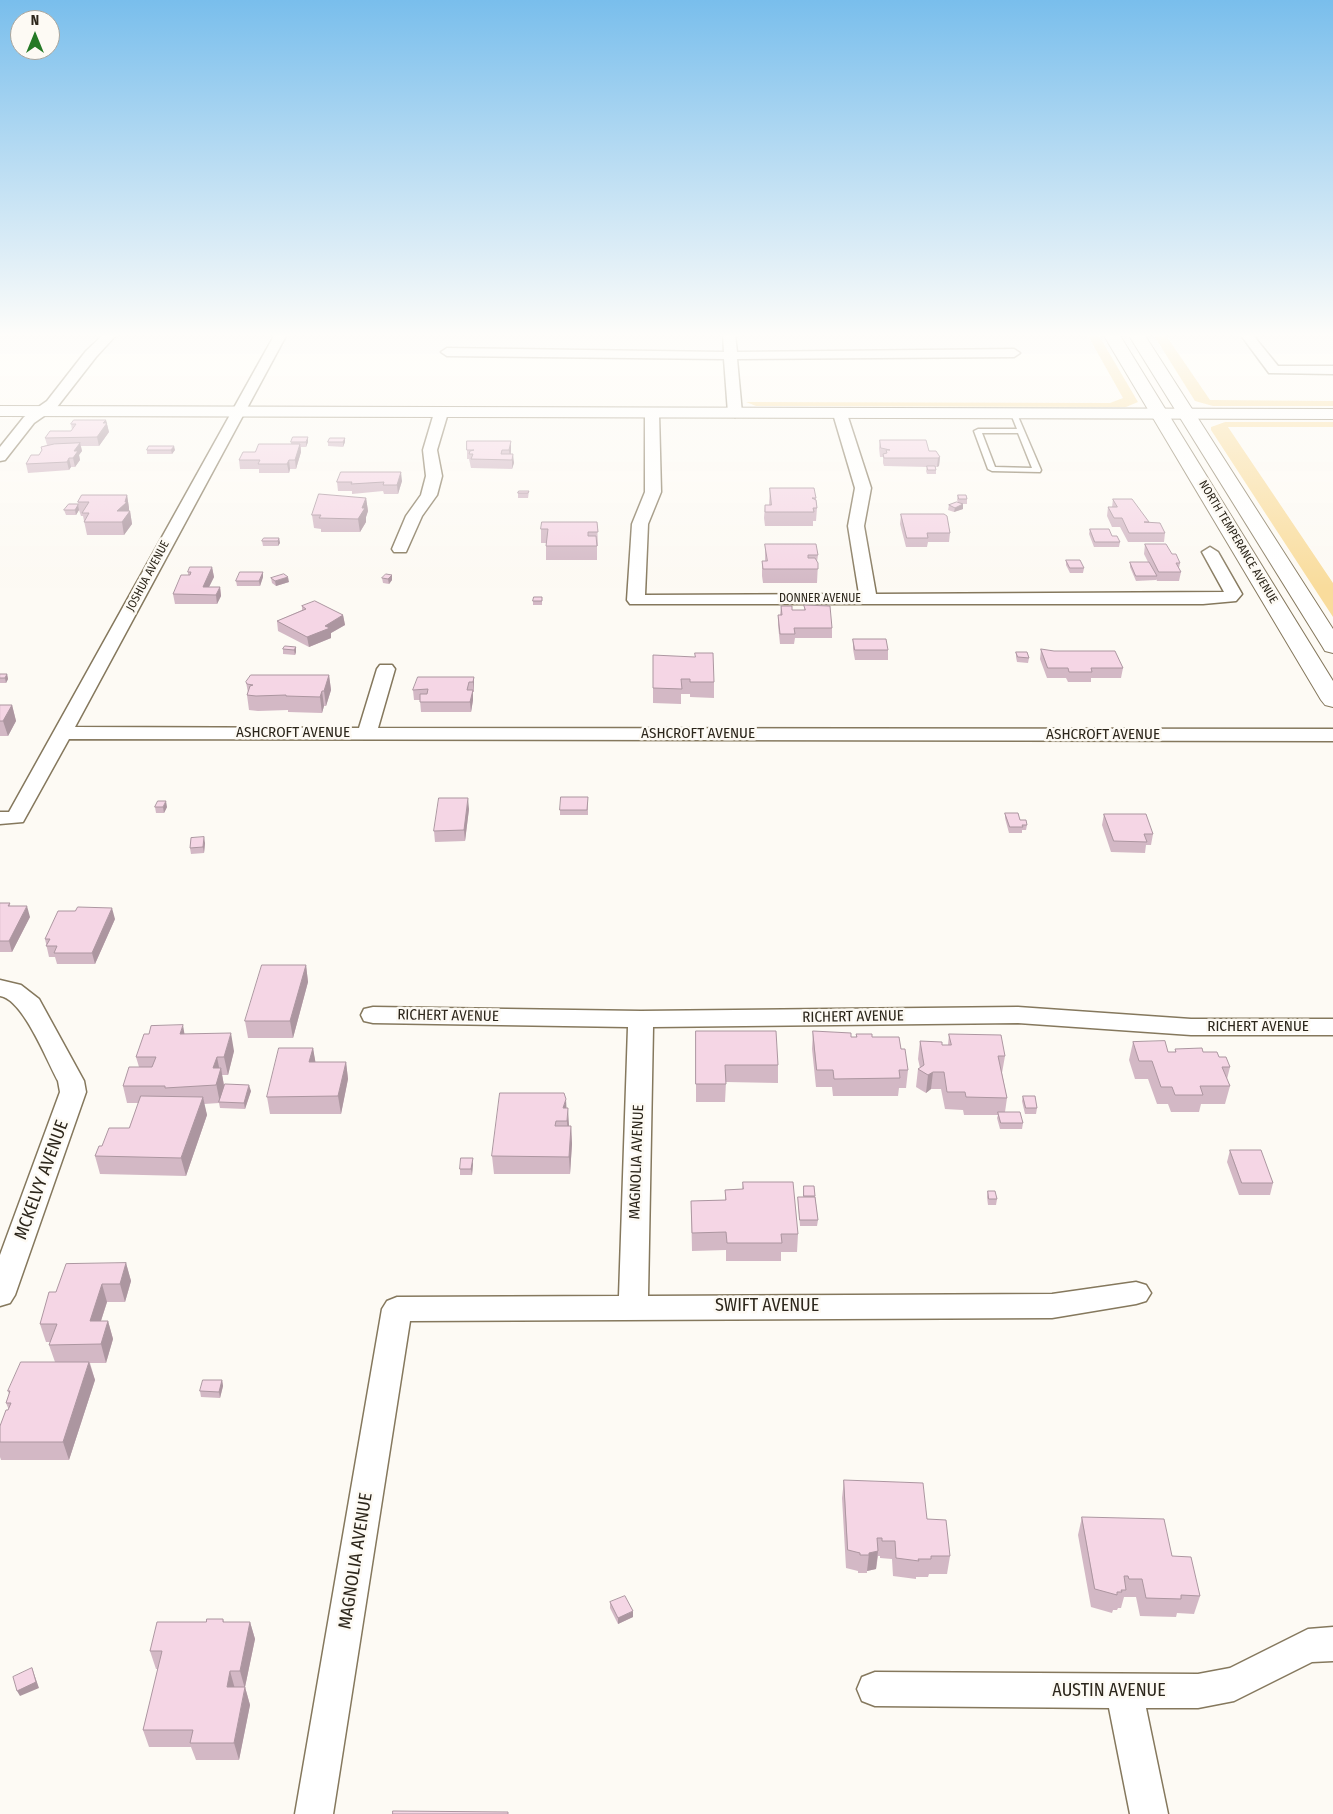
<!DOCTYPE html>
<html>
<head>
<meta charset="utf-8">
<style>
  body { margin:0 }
  #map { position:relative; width:1333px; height:1814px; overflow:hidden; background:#fdfaf4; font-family:"Fira Sans Condensed",sans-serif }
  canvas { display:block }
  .north { position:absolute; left:10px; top:10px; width:50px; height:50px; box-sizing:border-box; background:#fdfaf4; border:1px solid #a9a59d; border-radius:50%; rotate:0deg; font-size:14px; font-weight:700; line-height:20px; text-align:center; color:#2c261b }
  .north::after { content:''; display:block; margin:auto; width:18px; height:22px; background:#257926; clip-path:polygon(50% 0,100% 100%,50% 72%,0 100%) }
</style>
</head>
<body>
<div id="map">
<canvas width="1333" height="1814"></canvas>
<div class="north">N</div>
</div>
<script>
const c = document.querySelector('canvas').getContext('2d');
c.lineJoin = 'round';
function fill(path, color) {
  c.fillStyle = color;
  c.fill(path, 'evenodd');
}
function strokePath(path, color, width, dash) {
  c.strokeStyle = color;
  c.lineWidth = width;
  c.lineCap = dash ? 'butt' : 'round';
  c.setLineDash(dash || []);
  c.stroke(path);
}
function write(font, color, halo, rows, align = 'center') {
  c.font = font + ' "Fira Sans Condensed",sans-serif';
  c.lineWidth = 5;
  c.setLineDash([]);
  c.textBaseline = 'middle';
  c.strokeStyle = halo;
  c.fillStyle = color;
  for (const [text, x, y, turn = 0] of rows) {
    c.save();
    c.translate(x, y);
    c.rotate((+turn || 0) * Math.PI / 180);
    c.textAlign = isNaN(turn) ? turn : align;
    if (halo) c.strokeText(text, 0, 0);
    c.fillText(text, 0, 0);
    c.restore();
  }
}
const green = new Path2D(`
  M1087 334H1098L1138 402 1126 407 756 406 746 402 1110 403 1123 398Z
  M1153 334H1165L1210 400 1333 401V406H1213L1195 401Z
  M1225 422H1333V427H1228L1333 583V617L1211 430V427Z`);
const service = new Path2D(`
  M1014 412 1017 414 1041 470 1040 472 992 471 988 469 974 431 978 429H1017L1011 414ZM982 433H1018L1032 468 995 467Z`);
const minor = new Path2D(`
  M104 334H117L96 357 57 407 34 423 5 460 0 461V447L24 417 47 401 86 351Z
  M275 334H287L75 727 359 728 377 669 380 665H392L395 669 378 728 1333 729V741L69 739 23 822 0 824V812H9Z
  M723 334H735L737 352 1014 349 1020 353 1014 357 737 359 742 413 735 417 728 413 724 359 447 356 441 352 447 348 724 352Z
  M1240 334H1252L1278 366H1333V374L1269 373Z
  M441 409 448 413 437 450 442 476 437 495 422 516 406 552H394L392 549 406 516 421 495 426 476 423 450 434 413Z
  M652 409 659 413 661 492 648 524 645 595 859 594 848 526 855 488 833 414 840 410 847 414 871 488 864 526 876 594 1224 592 1202 552 1210 547 1218 552 1242 594 1236 601 1203 604H630L627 600 632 524 645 492V413Z
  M0 980 21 985 39 999 84 1081 86 1092 15 1295 10 1303 0 1306V1255L60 1092 58 1081C47 1061 23 999 0 996Z
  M373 1007 641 1011 1018 1007 1191 1019H1333V1035H1191L1018 1023 653 1027 648 1296 1052 1294 1136 1282 1146 1285 1151 1293 1146 1301 1136 1304 1052 1318 410 1321 333 1814H295L382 1309 387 1301 397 1297 619 1296 628 1027 373 1023 364 1021 361 1015 364 1009Z
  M1333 1627V1661L1312 1662 1234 1701 1198 1708H1146L1168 1814H1130L1109 1708 875 1706 862 1701 857 1689 862 1677 875 1672 1198 1674 1230 1668 1308 1629Z`);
const tertiary = new Path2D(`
  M0 406 1333 409V419L0 416Z`);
const secondary = new Path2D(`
  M1103 334H1119L1333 681V707L1325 705 1321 700Z
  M1128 334H1144L1333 629V653L1325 651 1322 646Z`);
const wall = new Path2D(`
  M106 420 109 432 99 446H81L82 451 79 455 80 460 75 467H71L69 470 28 473 26 464 39 455 42 451 41 447 47 445 45 438 71 431 72 430 71 424Z
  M345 438V442L343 447 328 446V442Z
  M880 440 929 451 940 457 939 466 937 467H935L936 470V474H927L926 471 927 467 884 466 883 463V457H880L879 448Z
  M291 442H308L306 447H301V452L296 469H290L289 473H259V469H240L239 460 255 452 291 444Z
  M147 450H175L172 454H147Z
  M467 450H511V454L514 463 512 469 471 468 469 459H467Z
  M402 481 398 494H384L383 491 352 494V491H338L337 482Z
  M770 488 816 498 817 508 816 521H813V526H765L764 518 765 505H769Z
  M529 491 528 498H518V493Z
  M127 495 129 508V511H130L132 524 124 535H87L83 516H81L79 510 76 515H66L64 510 78 504V502Z
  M958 495 967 499V504H962H963V509L954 512 948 510 949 505 958 502 957 500Z
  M366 498 368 511 366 517V522L360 532H321V529L314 528 312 515Z
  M1113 499 1149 522 1165 533 1164 542H1128L1120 527H1112L1107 516 1108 507H1112Z
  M901 514 950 533 949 542H928L927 547H906L900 524Z
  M597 522 598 546H597V560H546V543H541V529Z
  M1090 529 1112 536 1120 542 1119 547H1094L1089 534Z
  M279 538 280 543 278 546H263L262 541Z
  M765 544 818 555 817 562 818 563 817 583H763L762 576V561H765Z
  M1145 544 1172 554 1180 563 1179 568 1181 572 1179 581H1157L1156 579V580L1136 581 1130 567V562H1148L1144 554Z
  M1066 560 1084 568 1083 573H1070L1066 565Z
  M212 567 214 577 209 587H220L221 596 217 604H175L173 594 188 575V572Z
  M263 572V577L260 586H237L236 581Z
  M392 575V580L389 584 383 583 382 578Z
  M271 578 289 582 276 586 272 583Z
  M542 597V605H533V601Z
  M804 605 832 628V638H795L794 644H780L778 625V615H780L781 606 792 610H804Z
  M302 606 343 615 345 625 331 633V638L309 647 278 631 277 621 302 610Z
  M853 639 888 650V660H855L853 649Z
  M296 647V652L295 655 283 654V649Z
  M1041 649 1123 668 1121 678H1091V682H1068L1066 678H1047L1040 659Z
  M1016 652 1029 658 1028 663 1017 662 1016 657Z
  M653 655 714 682V698L690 697V694H681V704L653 703Z
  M0 674H7L8 679 6 683H0Z
  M329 675 331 690 326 706H324L322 713 288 712V710L258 711 249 710 247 695 248 693 246 682Z
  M474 677V692H473V700L471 712H421L420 700H414L413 690Z
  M0 705H12L16 721 8 736H0Z
  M588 802V815H560V810Z
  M155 807H167L164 813H156Z
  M469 809 465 841 435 842 434 831Z
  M1005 813 1020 820 1027 825 1026 830H1022V833H1009L1005 818Z
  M1104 814 1153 834 1151 845H1146L1145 853 1111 852 1102 825Z
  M205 843 204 853 191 854 190 848Z
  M0 903H10V906L30 917 12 952H0Z
  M115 919 95 964H57L55 957H49L45 939Z
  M306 965 308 982 293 1038H248L245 1021Z
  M696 1031 778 1065V1083L726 1082 725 1102H696Z
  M813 1031 851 1037H856V1034L872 1037 901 1049 908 1070 906 1088H899L898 1096H833L832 1087H816L812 1049Z
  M184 1034 234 1051 228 1075H222L224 1085 251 1091 245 1109 220 1108 219 1103 204 1104 207 1115 186 1176 100 1174 95 1156 102 1146 129 1128 139 1103H127L123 1086 139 1067 136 1057Z
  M949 1034 1005 1056 1002 1073 1007 1098 1005 1112 1023 1123 1022 1129H1000L997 1118 998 1115H964L963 1110 945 1109 941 1089H931L926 1093 916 1087 918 1069 920 1068 918 1059 920 1041 942 1045H948Z
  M1133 1042 1168 1052H1175V1049L1203 1052 1219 1057 1230 1067 1227 1079 1230 1086 1225 1104H1201L1199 1112H1171L1168 1104H1157L1148 1079H1135L1129 1060Z
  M313 1048 315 1062H346L348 1079 341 1114H270L267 1097Z
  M1023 1096 1037 1108 1036 1114H1025L1022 1101Z
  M566 1108 569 1126H571L572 1144 570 1174H494L492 1156Z
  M1230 1150 1273 1183 1270 1195H1239L1227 1162Z
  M473 1164 472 1175H460V1169Z
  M743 1182 798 1234 797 1252H781V1261H726V1250L692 1251 691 1201 725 1200V1190L742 1189Z
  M804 1186H814L818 1220 817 1226H800L798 1203V1197H803Z
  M988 1191 997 1199 996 1205H988L987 1197Z
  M126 1263 131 1281 125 1302H107L101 1321H108L113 1339 106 1363H90L95 1380 69 1460H1L0 1457V1426L9 1410 6 1403 9 1394 8 1391 55 1362 49 1345 50 1342H46L40 1324 56 1292Z
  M222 1380 223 1386 220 1398 201 1397 200 1391Z
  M844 1480 927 1519 950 1556 947 1574H929L928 1577H916V1579L893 1576 892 1559 880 1558V1556H878L876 1569 867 1571V1573H858V1571L846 1568 842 1498Z
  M1082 1517 1172 1556 1200 1596 1194 1614 1177 1613 1176 1617 1140 1616 1136 1597H1124L1121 1608H1118L1117 1610H1113L1112 1613 1091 1607 1078 1535Z
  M610 1602 633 1617 618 1624 610 1608Z
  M223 1619 224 1622H250L255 1639 245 1687 250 1705 239 1760H196L191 1747H149L143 1730 158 1669H156L150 1651 206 1622Z`);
const shadedWall = new Path2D(`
  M106 420 109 432 99 446 97 437 103 423Z
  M308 437V442L306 447V442Z
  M345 438V442L343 447V442Z
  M511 441V450L510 458 509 450Z
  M80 443 82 451 79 455 80 460 75 467 73 458 74 451Z
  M300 444 301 452 296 469 295 460Z
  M174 446 175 450 172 454 171 450Z
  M513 454 514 463 512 469V460Z
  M940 457 939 466 937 467 938 458Z
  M69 458 71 467 69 470 67 462Z
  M289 460 290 469 289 473 287 464Z
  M401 472 402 481 398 494 397 485Z
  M127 495 129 508V511H130L132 524 124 535 122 522 117 511 125 502Z
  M366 498 368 511 366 517V522L360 532 358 519Z
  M963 504V509L954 512 955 508Z
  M78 505 79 510 76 515 75 510Z
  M279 538 280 543 278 546V541Z
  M212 567 214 577 205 595 203 587Z
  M263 572V577L260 586 259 581Z
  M392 575V580L389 584 388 579Z
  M288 577 289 582 276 586 275 581Z
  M220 587 221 596 217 604 216 595Z
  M343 615 345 625 331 633V638L309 647 307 637Z
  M296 647V652L295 655 294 650Z
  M7 674 8 679 6 683 5 678Z
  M329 675 331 690 326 706 324 691Z
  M474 677V692L473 682Z
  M473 690V700L471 712 470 702Z
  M322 691 324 706 322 713 320 697Z
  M12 705 16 721 8 736 3 721Z
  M468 798 469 809 465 841 464 830Z
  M166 801 167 807 164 813 163 807Z
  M204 837 205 843 204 853 203 847Z
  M27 906 30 917 12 952 9 941Z
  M112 908 115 919 95 964 92 953Z
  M306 965 308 982 293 1038 290 1021Z
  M183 1025 186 1043 180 1034Z
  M231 1033 234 1051 228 1075 224 1057Z
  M313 1048 316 1065 309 1062Z
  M217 1057 220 1072 221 1068 224 1086 220 1103 213 1068Z
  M346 1062 348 1079 341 1114 338 1096Z
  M933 1072 931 1089 926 1093 928 1075Z
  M249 1085 251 1091 245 1109 244 1103Z
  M203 1097 207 1115 186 1176 181 1158Z
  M566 1099 567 1117 563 1108Z
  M568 1108 569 1126 568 1139 567 1121Z
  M571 1126 572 1144 570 1174 569 1157Z
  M473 1158V1164L472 1175 471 1169Z
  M126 1263 131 1281 125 1302 120 1284Z
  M102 1284 107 1302 95 1339 90 1321Z
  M108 1321 113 1339 106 1363 101 1344Z
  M89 1362 95 1380 69 1460 63 1442Z
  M222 1380 223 1386 220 1398 219 1392Z
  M878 1551 876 1569 867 1571 869 1553Z
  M633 1611V1617L618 1624V1618Z
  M250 1622 255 1639 245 1687 250 1705 239 1760 234 1743 245 1689 240 1671Z
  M32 1668 39 1688 20 1696 17 1691Z
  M230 1671 235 1689 227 1687Z`);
const building = new Path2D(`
  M74 420H106L103 423H107L97 437 45 438 50 431H71L76 424H71Z
  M293 437H308L306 442H291Z
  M330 438H345L343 442H328Z
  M880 440H926L929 451H936L940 457 938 458H884L883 454 887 453 886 450H890L881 448Z
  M467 441H511L509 450H502L501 454H513L512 460 471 459 473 454H469L470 451 474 450H467Z
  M80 443 74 451H78L73 458H69L67 462 26 464 31 455H39L42 450 41 447 54 444Z
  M259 444H300L295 460H289L287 464H258L260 460H239L243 452H255Z
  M149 446H174L171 450H147Z
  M927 466H935L936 470H928Z
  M341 472H401L397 485H383L384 482 351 484 352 482H337Z
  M770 488H814L816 498H812L816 500 817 508H813L814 512H765V505H771Z
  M519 491H529L528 493H518Z
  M319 494 366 498 362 508H365L358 519 319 518 321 515H312Z
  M82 495H127L125 502H127L117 511H130L122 522H84L89 513H82L89 502H78Z
  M958 495H966L967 499H959Z
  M1113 499H1132L1149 522H1144L1160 523 1165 533H1129L1122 518H1114L1108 507H1117Z
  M957 502 963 504 955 508 949 505Z
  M69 504H78V505L75 510H64Z
  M901 514H944L947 516 950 533H927L928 538H907Z
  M542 522H597L598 532H588V536H596L597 546H546L548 529H541Z
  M1090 529H1109L1112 536H1117L1120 542H1095Z
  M264 538H279L278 541H262Z
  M765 544H816L818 555H808V558H815L818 563V569H763L762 561H767Z
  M1145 544H1166L1172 554H1176L1180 563H1176L1181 572H1159Z
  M1066 560H1080L1084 568H1070Z
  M1130 562H1149L1157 576H1136Z
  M190 567H212L203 587H220L216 595 173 594 181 575H190L191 572H188Z
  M240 572H263L259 581H236Z
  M284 574 288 577 275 581 271 578Z
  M386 574 392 575 388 579 382 578Z
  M534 597H542V601H533Z
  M315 601 343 615 325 626 330 628 307 637 277 621 306 609 302 606Z
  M804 605 830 606 832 628H794L795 634H780L778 615H782L781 606H792V610H805Z
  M853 639H886L888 650H855Z
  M285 646 296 647 294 650 283 649Z
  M1041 649 1054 651H1115L1123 668H1091L1092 672H1069L1068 668H1048Z
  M1016 652H1027L1029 658 1018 657Z
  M695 653H713L714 682H690V679H681L682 689 653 688V655L695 657Z
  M0 674H7L5 678H0Z
  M251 675H329L324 691H322L320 697 286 696V695L256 696 247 695 250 686 253 685 247 684 246 682Z
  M418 677H474L473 682H469L467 690H473L470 702H420V694H427L428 689 413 690Z
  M0 705H12L3 721H0Z
  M561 797H588L587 810H560Z
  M439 798H468L464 830 434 831Z
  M158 801H166L163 807H155Z
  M1005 813H1018L1020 820H1026L1027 825H1022L1023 827H1010Z
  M1104 814H1146L1153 834H1144L1147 842 1114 841Z
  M204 837 203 847 190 848 191 838Z
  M0 903H10L8 906H27L9 941H0Z
  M78 907 112 908 92 953H54L57 946H46L50 939H45L58 911H75Z
  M262 965H306L290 1021H245Z
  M183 1025 180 1034 231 1033 224 1057H217L213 1068H221L216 1085 165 1088V1086H123L129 1067H152L156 1057H136L144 1034H149L151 1026Z
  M696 1031H776L778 1065H725L726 1084H696Z
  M813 1031 851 1033V1037H857L856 1034H872V1037H899L901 1049H905L908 1070H899L900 1078 834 1079 833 1070H817Z
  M949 1034 1001 1035 1005 1056H998L1007 1098 966 1097 965 1092H947L944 1072H933L928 1075 918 1069 924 1065 920 1041 942 1042V1045H951Z
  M1165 1041 1168 1052H1176L1175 1049 1202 1048 1203 1052H1217L1219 1057H1226L1230 1067H1222L1230 1086H1200L1203 1095H1175L1172 1087H1161L1152 1061H1139L1133 1042Z
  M279 1048H313L309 1062H346L338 1096 267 1097Z
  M225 1084 249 1085 244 1103 219 1102Z
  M500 1093H564L566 1099 563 1108H568L567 1121H556L555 1126H571L569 1157 492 1156Z
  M141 1096 203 1097 181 1158 95 1156 99 1146H102L109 1128H129Z
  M1023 1096H1035L1037 1108H1026Z
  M998 1112H1020L1023 1123H1001Z
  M1230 1150H1261L1273 1183H1242Z
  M461 1158H473L471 1169H460Z
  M743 1182H793L798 1234H781L782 1243H727L726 1232 692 1233 691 1201 726 1200 725 1190 743 1189Z
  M804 1186H814L815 1196H804Z
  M988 1191H995L997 1199H989Z
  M798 1197H815L818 1220H800Z
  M126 1263 120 1284H102L90 1321H108L101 1344 49 1345 57 1324H40L49 1292H56L66 1264Z
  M21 1362H89L63 1442H0V1426L6 1410H8L11 1403H6L10 1391H8Z
  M203 1380H222L219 1392 200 1391Z
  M844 1480 923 1483 927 1519 946 1520 950 1556H931V1559H918L919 1561 896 1558 895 1541H882V1538H877L878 1551 869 1553V1555H860V1553L848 1550Z
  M1082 1517 1164 1519 1172 1556 1191 1557 1200 1596 1181 1595V1599L1146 1598 1142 1579H1129L1128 1576H1124L1126 1590H1121L1122 1592H1117V1595L1095 1589Z
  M625 1596 633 1611 618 1618 610 1602Z
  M207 1619H223V1622H250L240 1671H230L227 1687H245L234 1743H190L193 1730H143L162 1651H150L157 1622H206Z
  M32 1668 36 1682 17 1691 13 1677Z
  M393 1811 508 1812V1814H393Z`);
const farStreetnames = [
  ["NORTH TEMPERANCE AVENUE",1238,542,59],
  ["JOSHUA AVENUE",148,576,-62],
  ["DONNER AVENUE",820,599]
];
const streetNames = [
  ["ASHCROFT AVENUE",293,733],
  ["ASHCROFT AVENUE",698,734],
  ["ASHCROFT AVENUE",1103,735],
  ["RICHERT AVENUE",448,1016,1],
  ["RICHERT AVENUE",853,1017,-1],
  ["RICHERT AVENUE",1258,1027],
  ["MAGNOLIA AVENUE",637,1162,-88]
];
const nearStreetnames = [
  ["MCKELVY AVENUE",42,1180,-70],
  ["SWIFT AVENUE",767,1306],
  ["MAGNOLIA AVENUE",356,1561,-81],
  ["AUSTIN AVENUE",1109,1691]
];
fill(green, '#f9dc9c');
strokePath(service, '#85785d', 3);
strokePath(minor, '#85785d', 3);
strokePath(tertiary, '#85785d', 2);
strokePath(secondary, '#85785d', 2);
fill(service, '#fff');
fill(minor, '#fff');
fill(tertiary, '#fff');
fill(secondary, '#fff');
fill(wall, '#d3b8c5');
fill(shadedWall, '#ac96a0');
fill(building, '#f5d6e5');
strokePath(building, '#ac96a0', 1);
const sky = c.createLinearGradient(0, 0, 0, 588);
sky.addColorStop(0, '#79beec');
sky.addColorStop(0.57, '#fefdfa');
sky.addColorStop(1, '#fefdfa00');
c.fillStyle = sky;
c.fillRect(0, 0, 1333, 588);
write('12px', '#2c261b', '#fdfaf4', farStreetnames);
write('15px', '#2c261b', '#fdfaf4', streetNames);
write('18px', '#2c261b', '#fdfaf4', nearStreetnames);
</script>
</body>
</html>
